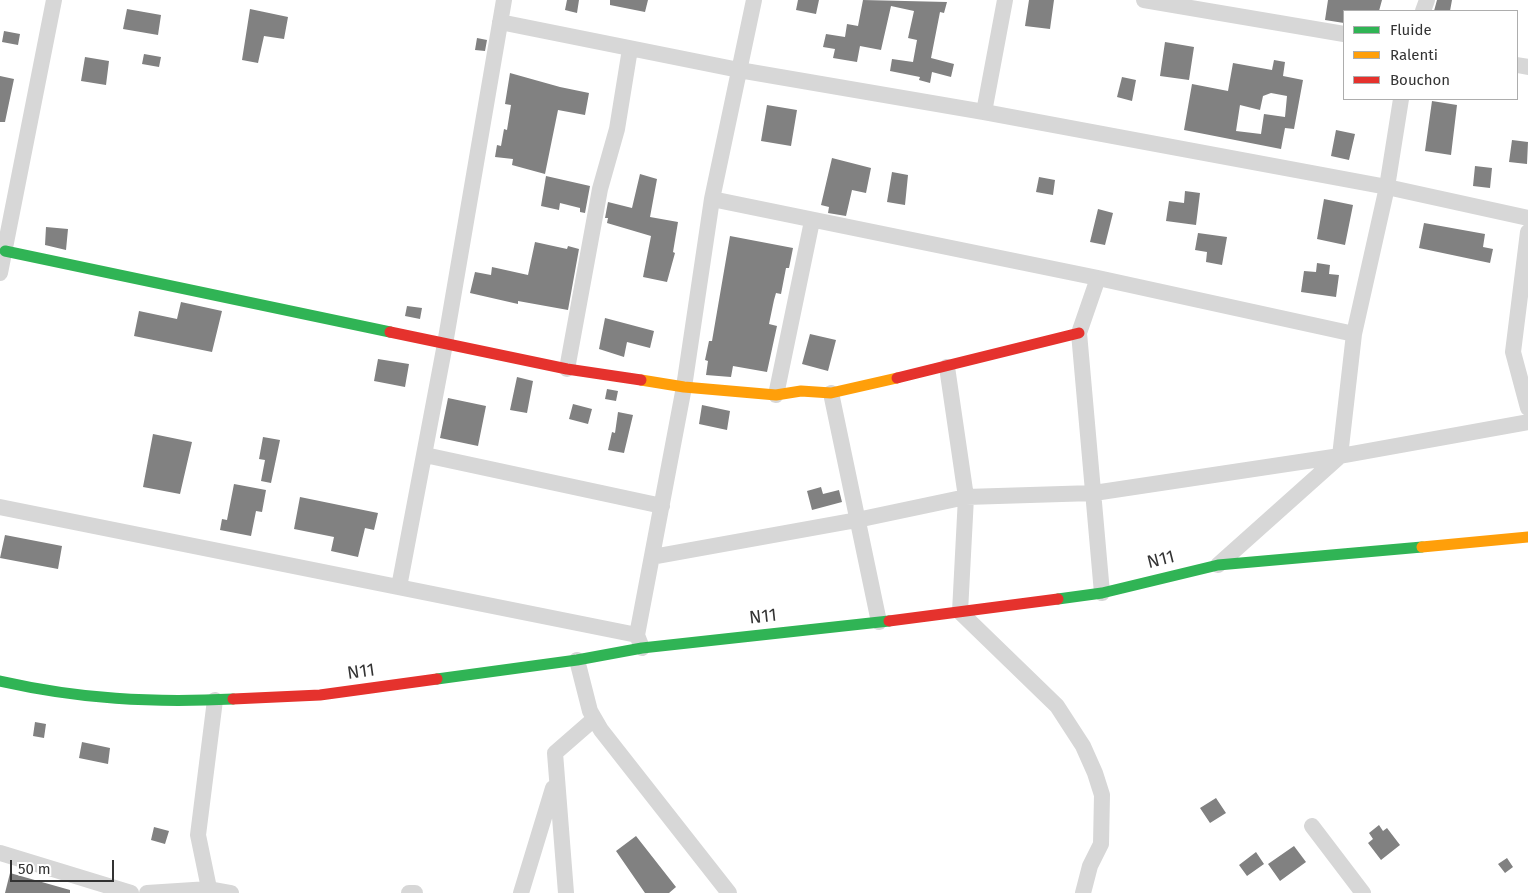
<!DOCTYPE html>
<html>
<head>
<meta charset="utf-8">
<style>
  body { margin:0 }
  #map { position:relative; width:1528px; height:893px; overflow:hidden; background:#fff; font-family:"Fira Sans",sans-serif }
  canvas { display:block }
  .legend { position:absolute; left:1343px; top:10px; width:175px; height:90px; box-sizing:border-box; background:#fff; border:1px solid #adadad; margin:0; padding:6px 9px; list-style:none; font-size:15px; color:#333 }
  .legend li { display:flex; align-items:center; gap:10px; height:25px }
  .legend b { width:25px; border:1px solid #adadad }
  .scale { position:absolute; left:10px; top:860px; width:104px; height:22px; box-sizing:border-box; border:2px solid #333; border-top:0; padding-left:6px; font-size:15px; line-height:18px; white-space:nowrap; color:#333; -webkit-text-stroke:4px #fff; paint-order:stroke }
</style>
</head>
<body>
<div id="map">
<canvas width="1528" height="893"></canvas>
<ul class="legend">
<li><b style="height:6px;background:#30b455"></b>Fluide</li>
<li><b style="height:6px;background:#ff9f0a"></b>Ralenti</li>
<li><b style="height:6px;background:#e5322d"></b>Bouchon</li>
</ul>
<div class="scale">50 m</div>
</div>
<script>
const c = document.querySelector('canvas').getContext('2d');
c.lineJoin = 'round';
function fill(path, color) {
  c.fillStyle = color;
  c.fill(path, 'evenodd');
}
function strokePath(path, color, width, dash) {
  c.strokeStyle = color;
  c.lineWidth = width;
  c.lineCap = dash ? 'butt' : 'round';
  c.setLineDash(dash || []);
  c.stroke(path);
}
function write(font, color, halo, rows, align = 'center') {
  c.font = font + ' "Fira Sans",sans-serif';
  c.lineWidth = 5;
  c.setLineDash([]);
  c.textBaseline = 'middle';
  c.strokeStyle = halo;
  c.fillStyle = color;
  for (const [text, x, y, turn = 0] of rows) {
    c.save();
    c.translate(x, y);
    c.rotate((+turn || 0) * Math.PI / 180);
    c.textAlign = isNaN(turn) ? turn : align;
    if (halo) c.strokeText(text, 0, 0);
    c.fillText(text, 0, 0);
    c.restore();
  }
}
const building = new Path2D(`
  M567 0H579L577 13 565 10Z
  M610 0H648L645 12 610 5Z
  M798 0H819L816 14 796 10Z
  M863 0 947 2 944 13 940 12 931 58 954 64 951 77 932 72 930 83 919 80 920 77 890 71 892 59 913 62 917 40 908 38 914 11 891 6 881 50 860 46 857 62 833 58 835 49 823 47 826 34 845 37 847 24 858 26Z
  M1029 0H1054L1050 29 1025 26Z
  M1328 0H1382L1379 11H1344V23L1325 20Z
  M1437 0H1452L1450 11H1434Z
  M127 9 161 15 158 35 123 29Z
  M250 9 288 17 284 39 264 36 258 63 242 60Z
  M4 31 20 34 18 45 2 42Z
  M477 38 487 40 485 51 475 50Z
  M1165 42 1194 47 1189 80 1160 76Z
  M144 54 161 57 159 67 142 64Z
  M85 57 109 61 106 85 81 81Z
  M1274 60 1285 62 1283 76 1303 80 1294 129 1285 128 1281 149 1184 130 1192 84 1228 91 1233 63 1272 70ZM1271 93 1287 96 1285 117 1264 114 1261 134 1236 131 1240 105 1260 110 1263 96Z
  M510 73 560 87 589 93 585 115 558 110 545 174 512 165 513 159 495 157 497 145 501 146 504 129 507 130 511 105 505 104Z
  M0 76 14 79 5 122H0Z
  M1122 77 1136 80 1132 101 1117 97Z
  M1432 101 1457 105 1451 155 1425 151Z
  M767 105 797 110 791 146 761 141Z
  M1336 130 1355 134 1349 160 1331 156Z
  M1512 140 1528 142 1527 164 1509 162Z
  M832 158 871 168 866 193 852 190 846 216 828 213 829 207 821 205Z
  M1475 166 1492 168 1490 188 1473 186Z
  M892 172 908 175 905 205 887 202Z
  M640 174 657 179 650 217 678 222 673 252 675 253 667 282 643 277 651 236 607 223 608 218H605L608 202 632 208Z
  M546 176 590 186 585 213 580 212V208L560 203 559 210 541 206Z
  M1039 177 1055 180 1053 195 1036 192Z
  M1185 191 1200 193 1196 225 1166 221 1169 201 1184 203Z
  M1324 199 1353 205 1345 245 1317 239Z
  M1098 209 1113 213 1105 245 1090 242Z
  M1424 223 1485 234 1483 247 1493 249 1490 263 1419 248Z
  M46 227 68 229 66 250 45 245Z
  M1198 233 1227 237 1222 265 1206 262 1207 252 1195 250Z
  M730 236 793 248 789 268H786L781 294 776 293 774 300 769 324 777 326 767 372 733 366 731 377 706 375 708 361 705 360 709 341H712Z
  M535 242 567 249 568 246 579 249 568 310 518 301V304L470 293 475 272 491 275 492 267 528 275Z
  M1317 263 1330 265 1329 274 1339 275 1336 297 1301 292 1304 271 1316 272Z
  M181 302 222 311 212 352 134 336 139 311 177 319Z
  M407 306 422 308 420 319 405 316Z
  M605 318 654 331 650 348 627 342 624 357 599 349Z
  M810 334 836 340 828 371 802 364Z
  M378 359 409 364 405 387 374 381Z
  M517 377 533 381 527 413 510 410Z
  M607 389 618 391 616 401 605 399Z
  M448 398 486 406 478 446 440 438Z
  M573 404 592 409 588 424 569 419Z
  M702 405 730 411 727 430 699 424Z
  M618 412 633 415 624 453 608 450 612 432 615 433Z
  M153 434 192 442 180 494 143 487Z
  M263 437 280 440 271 483 261 481 265 460 259 459Z
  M234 484 266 490 262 512 256 511 251 536 220 530 222 519 227 520Z
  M821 487 823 494 839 490 842 502 812 510 807 491Z
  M300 497 378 513 374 530 365 528 358 557 331 551 334 537 294 529Z
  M5 535 62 546 58 569 0 558Z
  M35 722 46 724 44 738 33 736Z
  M82 742 110 748 108 764 79 758Z
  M1216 798 1226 813 1210 823 1200 808Z
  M1379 825 1383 831 1387 828 1400 845 1381 860 1368 843 1373 839 1369 833Z
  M154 827 169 831 165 844 151 840Z
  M636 836 676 887 669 893H645L616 851Z
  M1294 846 1306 862 1280 881 1268 864Z
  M1256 852 1264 864 1247 876 1239 865Z
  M1507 858 1513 867 1505 873 1498 864Z
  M10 873 70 890V893H5Z`);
const street = new Path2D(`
  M1144 0 1344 34
  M1423 11 1427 0
  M500 22 739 70 984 112 1387 187 1528 218
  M1517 65 1528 67
  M984 112 1005 0
  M712 199 1098 278 1354 334
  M1528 232 1513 352 1528 408
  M0 273 54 0
  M1098 278 1079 333 1102 593
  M947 367 966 497 960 612 1057 706 1083 746 1095 773 1102 795 1101 844 1090 866 1083 893
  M567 369 600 189 617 129 630 49
  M831 393 879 622
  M776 395 812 221
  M425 455 662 506
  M0 507 637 635 642 648
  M652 557 857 520 966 497 1094 493 1340 456 1528 422
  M1218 565 1340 456 1354 334 1387 187 1401 99
  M399 587 445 344 504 0
  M637 635 684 387 712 199 754 0
  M577 660 590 711 601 730 729 893
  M1312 826 1363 893
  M0 853 131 893
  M147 893 209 889 231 893
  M210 893 198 835 215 700
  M409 893H415
  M521 893 553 788
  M566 893 555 753 594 719`);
const fast = new Path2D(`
  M5 251 390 332
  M1058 599 1102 593 1218 565 1422 547
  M437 679 577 660 642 648 889 621
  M0 681C80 699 151 703 233 699`);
const slow = new Path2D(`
  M641 380 684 387 776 395 801 391 831 393 897 378
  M1422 547 1528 537`);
const jam = new Path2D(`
  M390 332 567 369 641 380
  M897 378 1079 333
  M889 621 1058 599
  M233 699 320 695 437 679`);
const streetNames = [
  ["N11",1161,560,-14],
  ["N11",763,617,-6],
  ["N11",361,672,-8]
];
fill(building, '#818181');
strokePath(street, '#d7d7d7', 16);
strokePath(fast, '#30b455', 11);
strokePath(slow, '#ff9f0a', 11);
strokePath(jam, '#e5322d', 11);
write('18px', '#333', '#fff', streetNames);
</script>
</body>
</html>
